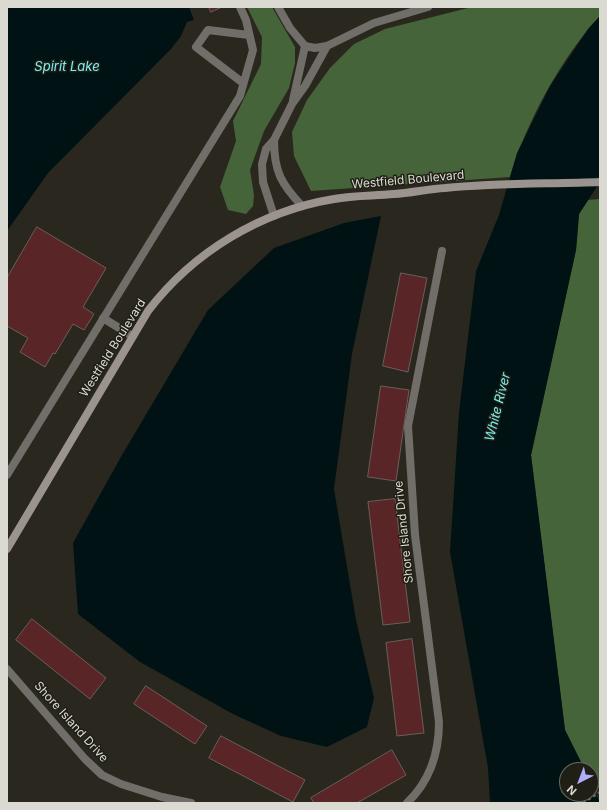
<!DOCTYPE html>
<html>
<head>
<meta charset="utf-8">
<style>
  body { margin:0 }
  #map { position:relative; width:607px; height:810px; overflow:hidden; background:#2a281e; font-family:Inter,sans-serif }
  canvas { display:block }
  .frame { position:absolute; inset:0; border:8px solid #dad9d2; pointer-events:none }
  .north { position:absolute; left:559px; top:762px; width:40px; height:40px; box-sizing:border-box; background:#201f15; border:1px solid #6a6961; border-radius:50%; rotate:222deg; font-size:11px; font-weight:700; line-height:16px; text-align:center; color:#dad9d2 }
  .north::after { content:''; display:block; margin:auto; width:14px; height:18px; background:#b1adfa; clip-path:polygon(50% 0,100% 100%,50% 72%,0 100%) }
</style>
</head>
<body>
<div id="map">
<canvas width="607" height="810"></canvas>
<div class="frame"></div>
<div class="north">N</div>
</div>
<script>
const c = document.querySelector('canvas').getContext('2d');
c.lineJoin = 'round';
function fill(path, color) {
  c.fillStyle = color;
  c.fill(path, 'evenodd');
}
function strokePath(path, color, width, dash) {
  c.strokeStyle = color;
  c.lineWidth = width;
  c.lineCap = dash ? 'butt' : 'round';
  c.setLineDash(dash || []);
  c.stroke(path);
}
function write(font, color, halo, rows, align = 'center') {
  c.font = font + ' Inter,sans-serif';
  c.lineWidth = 3;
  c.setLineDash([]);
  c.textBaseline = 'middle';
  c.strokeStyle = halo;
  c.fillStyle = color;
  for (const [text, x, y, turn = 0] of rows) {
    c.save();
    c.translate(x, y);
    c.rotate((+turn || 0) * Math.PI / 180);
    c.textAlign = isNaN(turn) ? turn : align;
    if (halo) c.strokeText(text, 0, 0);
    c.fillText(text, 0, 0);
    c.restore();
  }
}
const forest = new Path2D(`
  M247 7H272L295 47V63L289 88 264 131 250 170 254 195 253 206 246 214 228 210 220 187 236 141 233 121 261 64 262 37Z
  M472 7H600V16C562 56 525 125 510 177L311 191 294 156 292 132 307 100 330 68 354 44 385 29Z
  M600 199V787L595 790 591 783V770H585L565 730 531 455 576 250 579 214 588 200Z`);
const water = new Path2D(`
  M7 7H189L194 20 187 22 181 36 171 49 48 173 7 231Z
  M600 16V182L579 214 576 250 531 455 565 730 585 770H567V794H591V783L600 803H490L488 768 450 552 459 412 476 271 499 215 517 153 550 86 588 29Z
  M381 216 352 354 334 489 356 620 374 698 367 727 327 747 281 736 233 714 140 662 78 614 73 543 122 455 208 310 274 248 344 223Z`);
const building = new Path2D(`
  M209 7H222L211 12Z
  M37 227 106 268 83 307 94 314 84 330 73 324 55 354 53 353 45 367 20 352 28 338 7 326V278Z
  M401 273 427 278 408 372 383 366Z
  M381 386 409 390 396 481 368 477Z
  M395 499 410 622 383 625 368 502Z
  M32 619 106 678 90 699 16 640Z
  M412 639 424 733 397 736 386 643Z
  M146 686 207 726 195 744 134 704Z
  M221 736 305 780 293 802 209 758Z
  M392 750 406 775 357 803H314L311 798Z`);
const path = new Path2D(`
  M583 803 600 792`);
const lane = new Path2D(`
  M243 83 196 47 208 30 249 35
  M103 318 132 336
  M7 475 240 96 253 50 246 20 240 7`);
const street = new Path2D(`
  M278 7 290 28 305 46 315 48 327 46 374 23 428 7
  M293 100 305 46
  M274 140C274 171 281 184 302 206
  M274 216 263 182 262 164 266 149 274 140 292 104 305 86 327 46
  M7 669 85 759 102 775 121 784 162 797 191 803
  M407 803C430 781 439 754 439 722L415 535 408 426 442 251`);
const secondary = new Path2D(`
  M7 549 148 311C193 252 261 211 334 199 354 195 374 196 394 194 411 193 428 189 445 188 496 183 549 184 600 182`);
const streetNames = [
  ["Westfield Boulevard",408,180,-5],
  ["Westfield Boulevard",113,348,-58],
  ["Shore Island Drive",404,532,-96],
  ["Shore Island Drive",71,722,48]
];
const waterNames = [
  ["Spirit Lake",67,67],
  ["White River",498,407,-76]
];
fill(forest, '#456439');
fill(water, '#001213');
fill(building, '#592526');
strokePath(building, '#6b5e5d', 1);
strokePath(path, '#68675e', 2.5, [3, 3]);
strokePath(lane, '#716d69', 8);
strokePath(street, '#716d69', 8);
strokePath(secondary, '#9b948e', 8);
write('12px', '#dad9d2', '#201f15', streetNames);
write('italic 13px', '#79eff6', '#201f15', waterNames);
</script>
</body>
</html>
